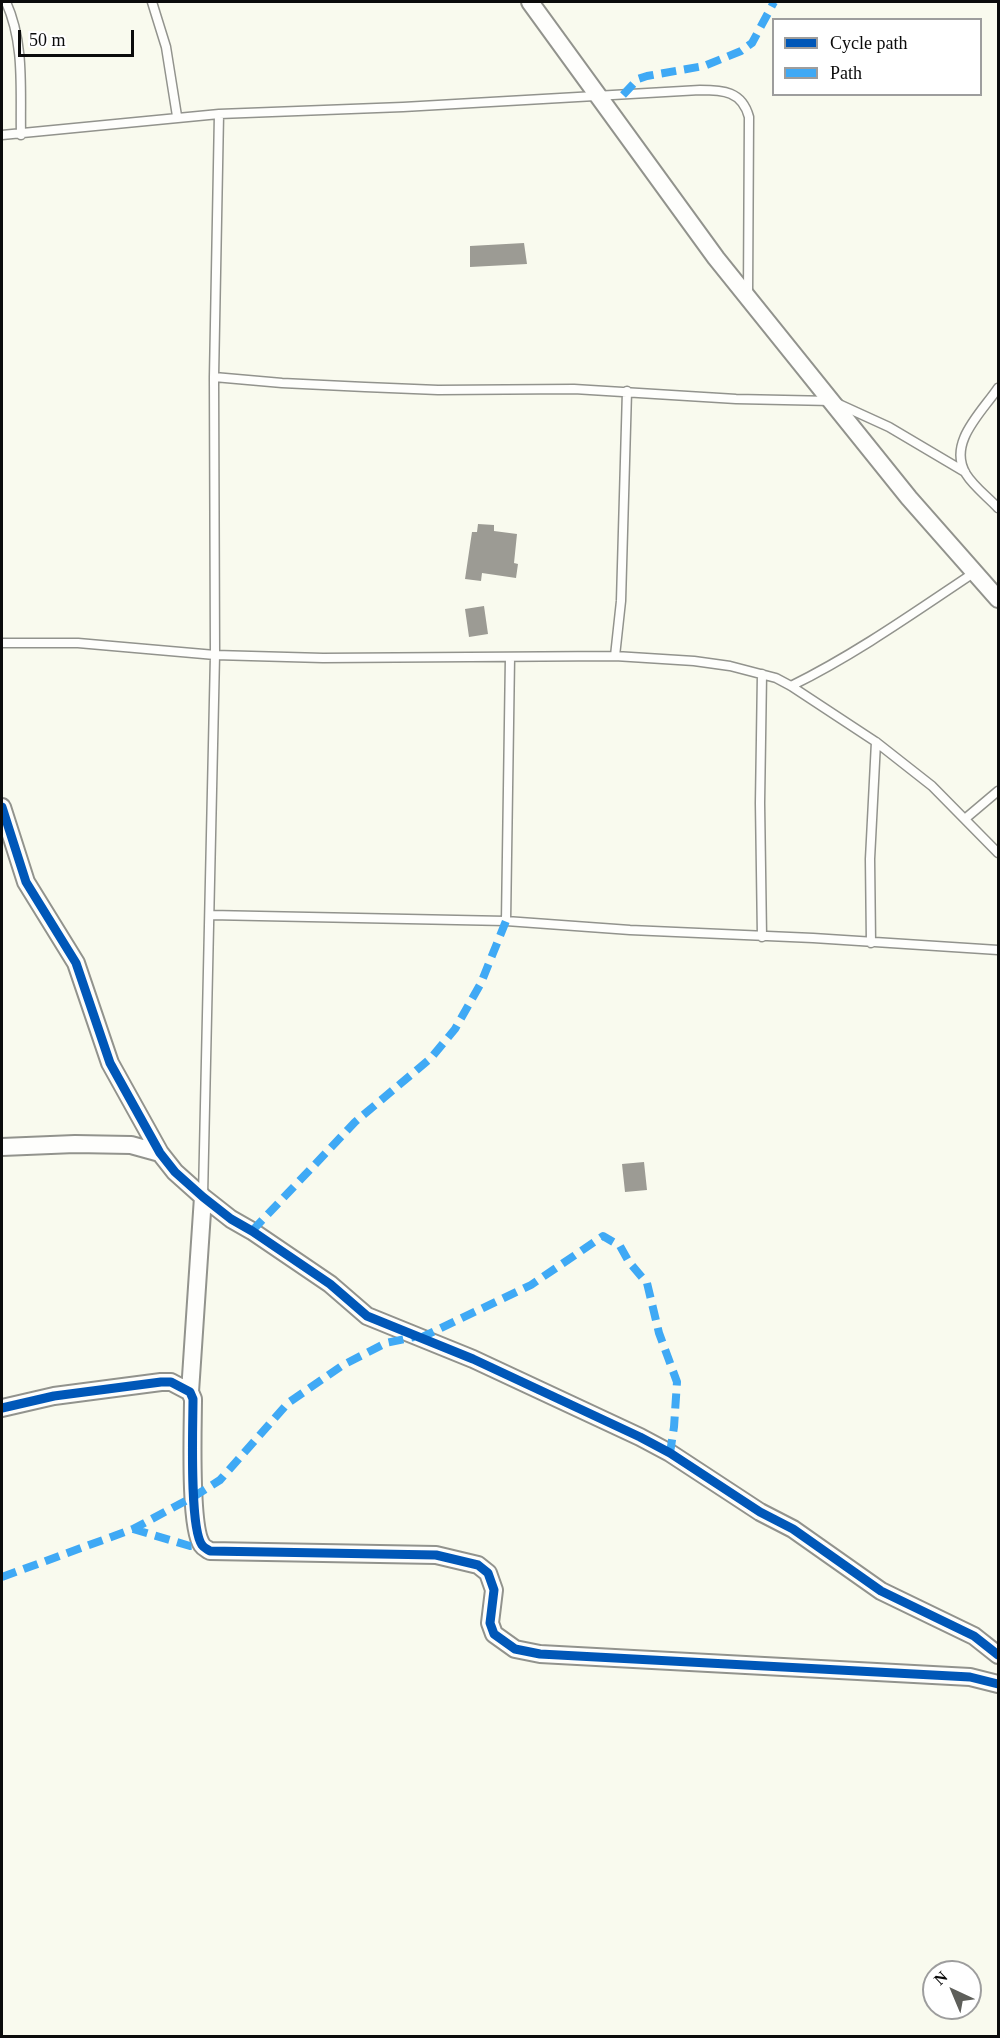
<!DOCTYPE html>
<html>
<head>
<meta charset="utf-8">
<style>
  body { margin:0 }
  #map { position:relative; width:1000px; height:2038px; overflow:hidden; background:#f9faee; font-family:"Times New Roman",serif }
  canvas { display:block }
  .frame { position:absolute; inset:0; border:3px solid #0b0b0b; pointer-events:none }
  .legend { position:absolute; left:772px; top:18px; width:210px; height:78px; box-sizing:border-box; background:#fff; border:2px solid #9d9d9d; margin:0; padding:8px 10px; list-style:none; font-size:18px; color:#0b0b0b }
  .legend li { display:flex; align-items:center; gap:12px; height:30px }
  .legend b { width:30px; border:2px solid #9d9d9d }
  .north { position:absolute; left:922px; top:1960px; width:60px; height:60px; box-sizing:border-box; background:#fff; border:2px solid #9d9d9d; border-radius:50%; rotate:316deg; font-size:16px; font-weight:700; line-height:24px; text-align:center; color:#0b0b0b }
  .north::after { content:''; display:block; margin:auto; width:21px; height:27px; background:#5e5f5a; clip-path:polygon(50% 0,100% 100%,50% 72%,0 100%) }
  .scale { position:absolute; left:18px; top:30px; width:116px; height:27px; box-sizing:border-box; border:3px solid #0b0b0b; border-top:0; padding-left:8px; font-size:18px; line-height:21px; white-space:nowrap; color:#0b0b0b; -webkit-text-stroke:4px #fff; paint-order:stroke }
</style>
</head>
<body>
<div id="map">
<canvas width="1000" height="2038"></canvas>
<div class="frame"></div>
<ul class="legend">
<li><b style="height:8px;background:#0057b8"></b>Cycle path</li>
<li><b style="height:8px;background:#3fa9f5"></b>Path</li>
</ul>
<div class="north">N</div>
<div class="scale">50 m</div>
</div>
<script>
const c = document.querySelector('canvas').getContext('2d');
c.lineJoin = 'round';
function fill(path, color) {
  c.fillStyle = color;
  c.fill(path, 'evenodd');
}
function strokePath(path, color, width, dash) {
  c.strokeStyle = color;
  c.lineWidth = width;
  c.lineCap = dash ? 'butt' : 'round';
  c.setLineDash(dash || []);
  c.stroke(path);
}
const building = new Path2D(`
  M524 243 527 264 470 267V246Z
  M478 524 494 525V531L517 534 514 563 518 564 516 578 482 573 481 581 465 579 472 532H477Z
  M484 606 488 634 469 637 465 609Z
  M644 1162 647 1190 625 1192 622 1164Z`);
const lane = new Path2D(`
  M6 2C25 44 20 90 21 135
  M152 2 166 47 177 116
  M2 135 219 114 403 107 700 90C723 90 742 91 749 117L748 296
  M214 377 282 383 365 387 438 390 574 389 736 399 832 401 889 427 965 472
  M998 388C982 412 947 443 966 474 974 487 988 497 998 508
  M2 643H78L215 655 323 658 615 656 694 661 730 666 776 678 791 686 876 742 932 786 998 853
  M615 656 621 601 627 391
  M762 674 760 803 762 937
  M791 686C856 654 915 612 975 572
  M966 818 998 791
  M210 915 506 921 630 930 813 938 998 950
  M506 921 510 657
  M871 943 870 859 876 742
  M203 1196 215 655 214 377 219 114`);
const street = new Path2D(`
  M530 2 716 258 909 498 998 599
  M2 807 26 882 76 963 110 1063 160 1153 175 1172 203 1197 231 1219 252 1231 330 1284 367 1316 473 1359 640 1437 670 1453 760 1512 793 1529 881 1591 974 1636 998 1655
  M2 1147 75 1144 131 1145 160 1153
  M190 1392 203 1197
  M2 1408 54 1396 161 1382H171L190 1392 193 1399C193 1425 189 1527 202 1545 204 1548 207 1549 210 1551L436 1555 478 1565 488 1573 494 1590 490 1623 494 1634 515 1649 540 1654 970 1677 998 1684`);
const quiet = new Path2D(`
  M623 95 638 79 647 76 704 66 741 51 752 43 774 2
  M252 1231 355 1122 431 1058 455 1029 481 983 506 921
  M420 1338 531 1285 603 1236 620 1246 629 1262 647 1283 659 1333 677 1382 674 1427 670 1453
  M133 1529 190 1546 202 1545
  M2 1577 133 1529 193 1497 220 1480 288 1403 343 1365 386 1343 414 1337`);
const cycleway = new Path2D(`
  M2 807 26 882 76 963 110 1063 160 1153 175 1172 203 1197 231 1219 252 1231 330 1284 367 1316 473 1359 640 1437 670 1453 760 1512 793 1529 881 1591 974 1636 998 1655
  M2 1408 54 1396 161 1382H171L190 1392 193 1399C193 1425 189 1527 202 1545 204 1548 207 1549 210 1551L436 1555 478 1565 488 1573 494 1590 490 1623 494 1634 515 1649 540 1654 970 1677 998 1684`);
fill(building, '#9c9b94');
strokePath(lane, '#92938d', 11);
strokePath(street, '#92938d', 20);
strokePath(lane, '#fefefc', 8);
strokePath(street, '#fefefc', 16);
strokePath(quiet, '#3fa9f5', 8, [15, 8]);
strokePath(cycleway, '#0057b8', 9);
</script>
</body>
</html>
